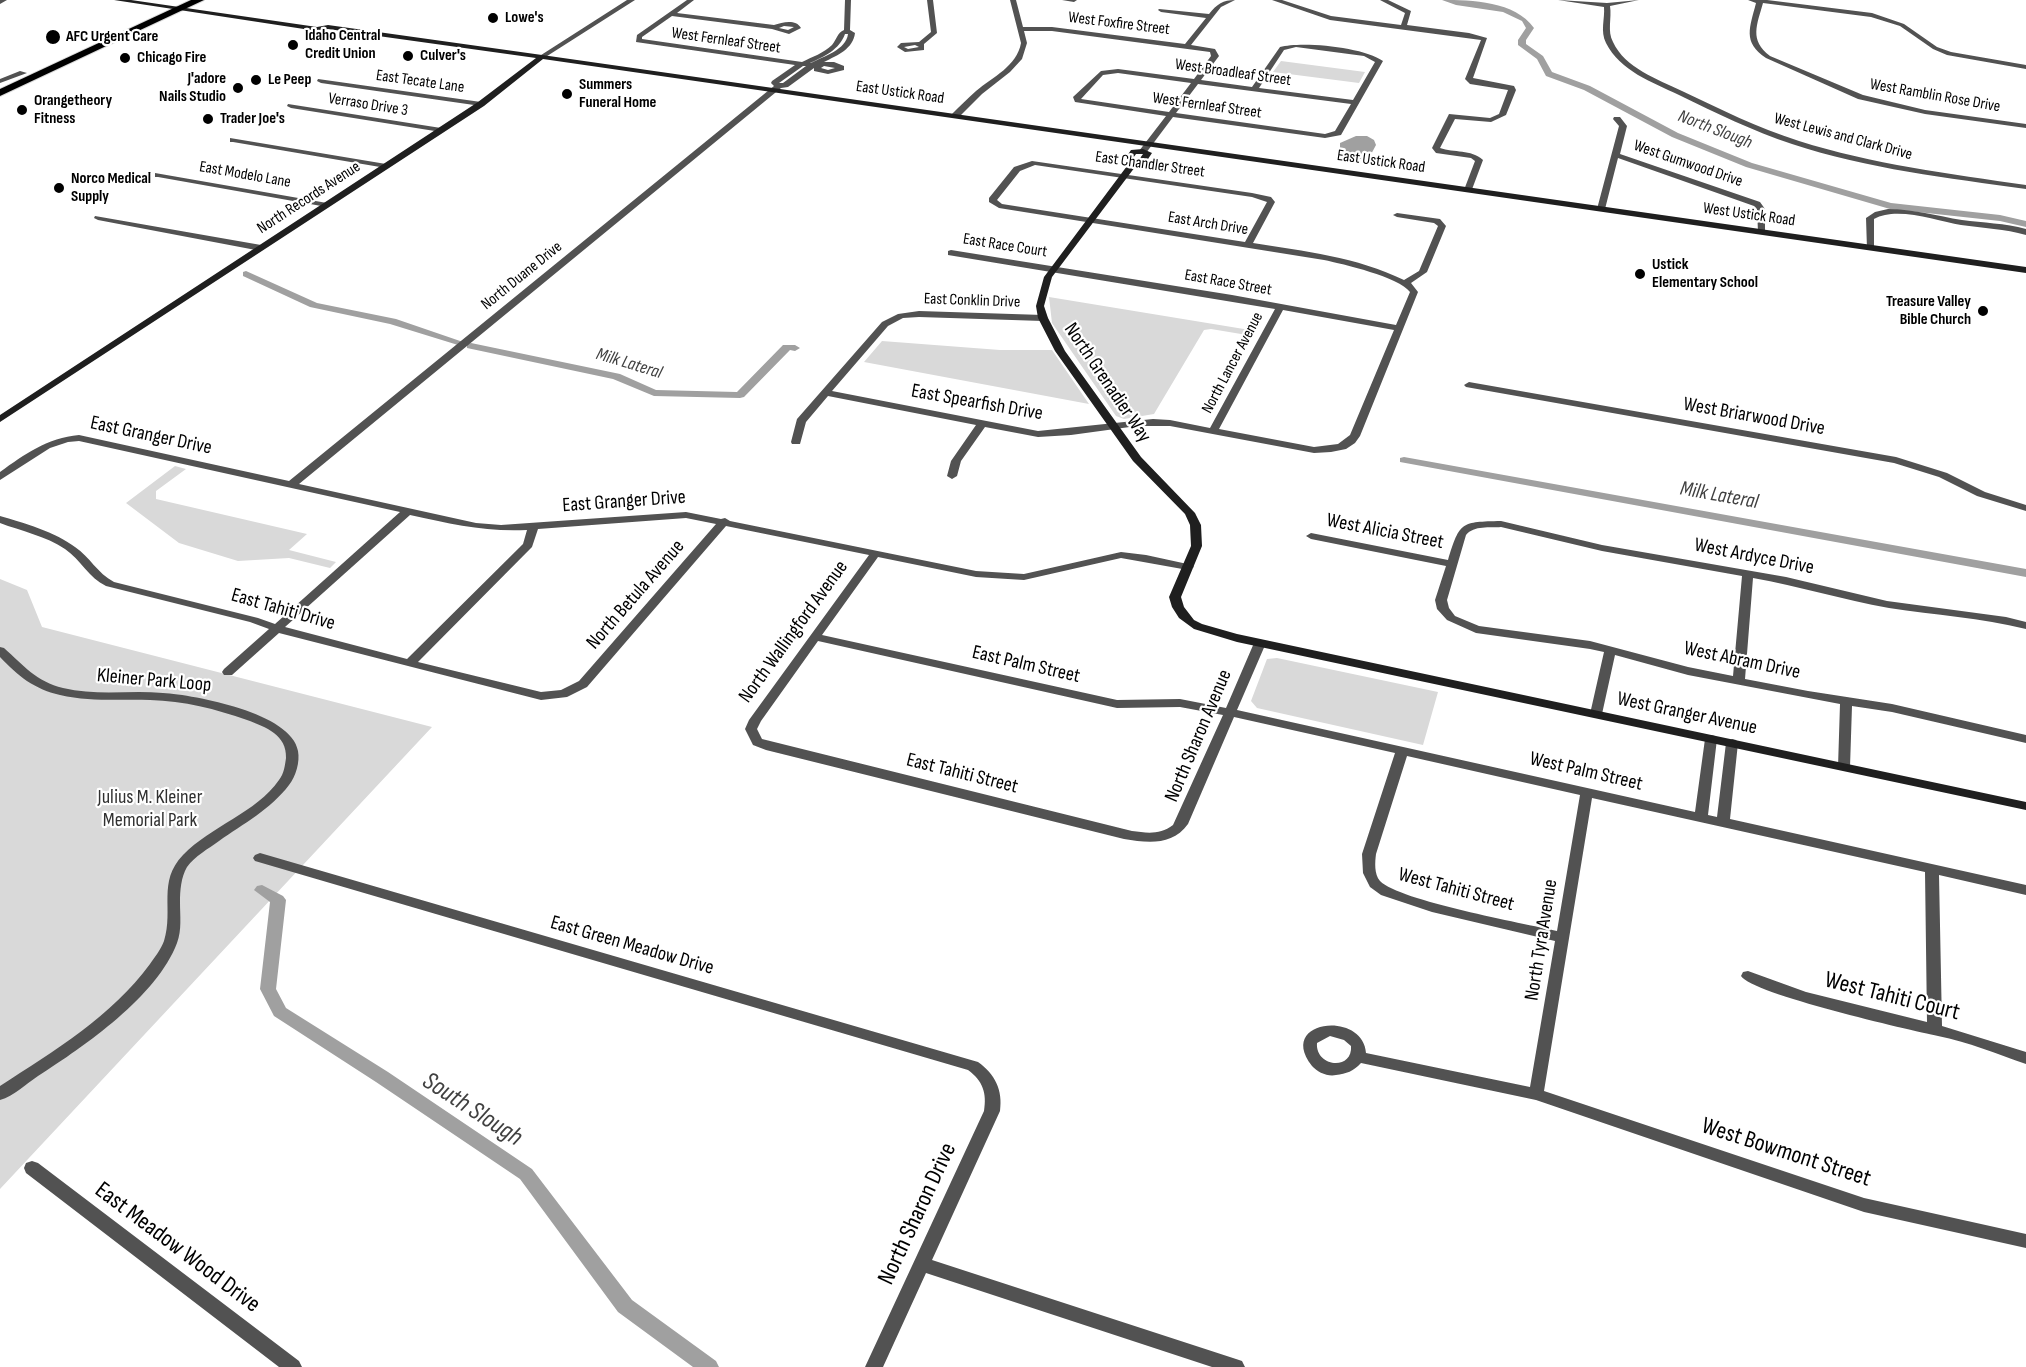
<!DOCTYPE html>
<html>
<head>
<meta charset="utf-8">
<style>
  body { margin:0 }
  canvas { display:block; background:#fff }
</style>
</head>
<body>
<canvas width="2026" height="1367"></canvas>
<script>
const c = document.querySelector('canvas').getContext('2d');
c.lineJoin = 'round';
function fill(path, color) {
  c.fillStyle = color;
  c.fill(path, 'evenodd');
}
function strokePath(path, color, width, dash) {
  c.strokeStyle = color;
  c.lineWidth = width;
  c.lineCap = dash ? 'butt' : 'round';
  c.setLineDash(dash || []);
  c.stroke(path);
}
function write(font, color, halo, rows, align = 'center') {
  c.font = font + ' "Sofia Sans Condensed",sans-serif';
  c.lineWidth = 4.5;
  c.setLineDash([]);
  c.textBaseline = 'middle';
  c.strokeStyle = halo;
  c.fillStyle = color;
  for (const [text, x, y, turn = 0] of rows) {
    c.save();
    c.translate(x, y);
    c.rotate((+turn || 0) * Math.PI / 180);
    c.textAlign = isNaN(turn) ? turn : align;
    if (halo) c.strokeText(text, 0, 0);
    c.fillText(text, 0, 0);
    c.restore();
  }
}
const green = new Path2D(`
  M1281 61 1365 72 1359 83 1273 72Z
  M1049 297 1256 331 1253 336 1211 329 1204 330 1154 414 1124 419 1116 416 1052 323Z
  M882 341 1000 350H1052L1089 404 864 362Z
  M175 466 186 469 156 491V499L307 534 289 550 336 562 330 568 289 558 238 561 179 543 126 503Z
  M0 579 27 590 42 627 432 727 0 1189Z
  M1277 658 1438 692 1423 745 1257 708 1251 701 1267 659Z`);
const water = new Path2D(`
  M1356 136H1367L1374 140 1376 145 1369 158 1352 160 1340 151V143Z`);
const canal = new Path2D(`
  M1442 0C1472 0 1515 1 1534 28L1526 40V44L1543 56 1552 72 1590 86 1678 133 1752 163 1891 203 2000 215 2026 221V227L2000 221 1890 209 1746 167 1672 137 1584 90 1546 76 1537 59 1518 45V40L1526 28 1522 21 1503 12 1456 5Z
  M246 271 317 303 396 319 463 342 458 345 390 324 310 307 243 276V272Z
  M471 343 620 374 656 390 737 392 783 345H795L800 348 795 351 790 350 744 397 740 398 654 396 613 379 467 348V344Z
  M1404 457 2026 569V577L1400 462V458Z
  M262 885 283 896 286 900 276 989 286 1008 388 1072 532 1169 632 1300 716 1361 719 1367H693L618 1312 520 1179 376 1082 274 1016 260 989 270 902 254 890 257 886Z`);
const street = new Path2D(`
  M0 0H7L0 4Z
  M627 0H635L544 58 538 57Z
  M687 0H694L677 13 774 25C783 22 796 19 801 28L789 34 772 29 672 16 642 37V39L802 62C812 57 824 53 832 45 837 39 837 33 844 30L845 0H851L850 30 855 33C853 49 838 55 824 62H834L844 66V70L828 74 814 71V68L788 87 781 88 299 484 476 523 501 525 686 512 721 519 725 518 730 521 976 571 1024 574 1121 552 1146 555 1192 565 1194 567 1188 570 1121 558 1024 580 976 577 878 557 822 635 1117 700 1180 699 1226 708 1254 643 1260 639 1266 643 1237 710 1695 812 1705 739 1711 735 1715 736 1717 739 1708 815 1717 817 1726 743 1732 739 1736 740 1738 743 1730 819 2026 885V895L1939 875 1942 1026 2026 1052V1064C1997 1054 1968 1042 1938 1036 1910 1030 1752 994 1741 976L1743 972 1748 971 1806 992 1927 1022 1925 872 1592 798 1544 1091 1864 1198 2026 1234V1248L1864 1212 1536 1100 1361 1063C1354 1071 1346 1074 1336 1075 1328 1077 1317 1072 1312 1066 1276 1020 1363 1010 1366 1053L1530 1087 1555 941 1432 912 1381 895 1370 887 1363 873 1362 854 1395 753 1234 717 1188 824C1172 846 1148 843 1124 839L766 750 753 745 745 729 749 720 869 555 726 526 587 687 567 697 541 700 279 633 232 675H224L222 672 224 669 269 629 250 622 106 586C89 578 81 560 65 549 46 536 21 531 0 523V516C22 522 57 533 75 547 90 557 97 573 114 582L258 618 275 624 400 512 79 441 68 442 50 448 0 480V472C25 454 47 438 79 435L289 481 774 86 771 83 772 81 795 65 636 42 637 35ZM784 26 794 27 788 30 779 28ZM845 34H848C846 50 824 56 811 63H810C825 56 839 50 845 34ZM803 66H806L783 83H779ZM824 66 835 68 828 70 821 68ZM410 515C452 524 484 532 527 530L523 544 407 659 285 627ZM686 518 716 524 579 681 561 690 541 692 418 662 532 547 538 529ZM818 641 1117 708 1180 707 1223 715 1173 825C1160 835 1147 833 1132 831L762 739 757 729 761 721ZM1407 756 1580 795 1557 931C1523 923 1400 901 1380 881 1374 874 1375 862 1376 854ZM1330 1036 1344 1040 1351 1046C1353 1071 1315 1067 1317 1043Z
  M927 0H933L937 33 924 44V50L905 52 897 47 901 43 919 42 931 32ZM915 45 919 47 908 49 904 47Z
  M1010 0H1016L1023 27H1052L1185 44 1206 18 1161 12 1158 10 1159 9 1209 14C1217 4 1223 0 1235 0L1221 7 1191 45 1215 49 1219 56 1201 80 1252 87 1280 47C1302 41 1364 47 1383 61L1341 135 1325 138 1173 117 1146 153H1143L1139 151 1166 116 1075 102 1073 97 1101 71 1118 69 1194 79 1211 56 1210 52 1052 31H1024L1027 43 1022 59 1010 72 982 94 958 118H952V114C960 106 968 98 976 91 993 77 1017 66 1021 43ZM1296 47 1364 56 1375 62 1353 100 1259 88 1284 50ZM1118 73 1191 83 1169 112 1081 99 1103 75ZM1198 84 1351 104 1335 131 1325 134 1176 113Z
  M1062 0H1077L1074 2Z
  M1272 0H1282L1331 16 1401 25 1405 13 1380 0H1388L1411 11 1407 25 1469 33 1487 38 1473 78 1514 86 1516 90 1506 115 1491 122 1455 119 1440 148C1454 153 1471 149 1483 160L1471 192 1464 190 1475 161 1471 158 1436 153 1432 148 1449 114 1490 118 1499 114 1508 90 1470 84 1465 79 1481 40 1330 20Z
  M1558 0 1607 3 1639 0 1610 6C1612 18 1607 31 1613 42 1625 68 1657 79 1682 91 1720 109 1758 128 1799 141 1872 164 1950 174 2026 185V189C1948 178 1868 169 1792 144 1753 131 1716 113 1679 95 1652 82 1620 71 1606 43 1600 31 1605 19 1604 7Z
  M1748 0H1767L1872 13 1904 24 1937 47 1951 52 2026 65V69L1947 55 1933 49 1900 26 1871 17 1763 3C1757 25 1749 40 1770 56L1863 95 1925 110 2026 124V128L1925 114 1858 99 1766 58C1742 42 1750 27 1756 3Z
  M20 71 27 73 0 83V79Z
  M318 79 481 102 485 104 481 106 321 83 317 81Z
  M288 104 441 128 445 130 441 132 291 108 287 106Z
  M1614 117H1620L1627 126 1620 154 1760 202 1765 209V234L1758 232 1757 209 1754 206 1618 158 1605 209 1598 211 1597 209 1619 126 1613 119Z
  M230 138 386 164 390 166 386 168 233 142H230Z
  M1032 161 1252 193 1271 197 1275 202 1253 243C1304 251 1357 257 1404 280L1419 271 1438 226 1434 223 1397 217 1393 215 1397 213 1440 219 1446 226 1427 272 1411 283 1418 292 1360 436 1355 443 1346 449 1331 452 1314 453 1170 426H1137L1071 435 1038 437 985 427 961 461 957 476 952 479 947 476 951 461 976 425 828 396 806 422 800 444H792L791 442 797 419 882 322 898 314 919 311 1043 315 1048 318 1043 321 919 317 903 318 888 326 832 391 1038 431 1153 419 1170 420 1210 428 1275 309 948 255V251L951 250 1232 295 1396 325 1410 292C1399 277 1343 264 1324 260L999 208 989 202V198L1014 167ZM1035 165 1252 197 1267 202 1245 242 1002 204 997 200 1020 171ZM1283 310 1394 330 1350 435 1338 444 1314 447 1219 429Z
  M155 173 327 203 331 205 327 207 158 177H155Z
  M1888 209C1913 209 1937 216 1962 220 1983 223 2005 223 2026 229V235C2005 229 1983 228 1961 225 1937 221 1897 206 1874 219V247L1867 249 1866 218 1875 212Z
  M95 216 261 245 265 248 261 251 98 220 94 218Z
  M1469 382 1896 457 1947 473 1985 492 2026 505V511L1977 496 1939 477 1894 463 1466 387 1464 385Z
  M1501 521 1602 545 1786 577 1887 601 2006 617 2026 622V629C1981 618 1935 615 1889 608 1843 600 1799 586 1753 578L1745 679 1808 691 1892 704 2026 735V743L1892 712 1852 706 1850 767 1844 771 1838 767 1840 704 1688 675 1615 655 1602 714 1600 717H1592L1590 714 1604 652 1590 649 1476 633 1447 620 1437 609 1435 600 1446 566 1311 539 1306 536 1311 533 1448 560C1460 521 1461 522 1501 521ZM1501 527 1602 551 1742 576 1733 676 1688 667 1590 641 1479 626 1455 616 1449 608 1447 600 1466 535C1474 525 1490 528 1501 527Z
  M0 647 4 648C23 665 37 682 63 688 96 696 130 690 163 693 195 695 292 713 298 751 300 762 296 776 289 785 271 809 243 824 219 841 208 849 195 856 187 867 181 877 180 891 180 902 180 916 182 930 177 943 157 996 85 1046 38 1076 26 1084 14 1096 0 1100V1086C54 1051 112 1016 150 964 155 957 161 949 164 941 174 909 157 882 183 855 211 826 256 813 279 780 284 774 285 765 286 758 287 735 266 727 247 720 216 709 184 701 150 700 120 699 90 702 60 695 34 689 18 676 0 657Z
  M260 853 978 1062C995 1074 1003 1090 1000 1111L932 1260 1236 1359 1242 1361 1245 1367H1212L926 1273 883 1367H865L984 1111C987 1093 983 1081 968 1070L255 861 253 858 255 855Z
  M32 1161 38 1163 299 1361 302 1367H279L26 1173 24 1168 26 1163Z`);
const secondary = new Path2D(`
  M114 0H131L317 27 328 25 542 55 2026 267V273L543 59 484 106 0 422V415L478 102 536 58 328 29 317 31Z
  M1143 149 1152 153 1144 165 1135 167 1052 277 1044 306 1048 318 1065 351 1141 457 1195 513 1201 525 1202 546 1181 597 1184 607 1194 620 1202 624 1237 634 2026 802V810L1237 642 1194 629 1179 618 1172 607 1169 597 1191 546 1190 525 1185 514 1133 461 1055 351 1038 318 1036 306 1044 277 1127 166 1123 162 1131 150ZM1136 154H1143L1138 161 1133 162 1131 161Z`);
const highway = new Path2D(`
  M191 0H204L0 96V89Z`);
const markers = [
  [493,18,6,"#000"],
  [53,37,8,"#000"],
  [293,45,6,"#000"],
  [408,56,6,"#000"],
  [125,58,6,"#000"],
  [256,80,6,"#000"],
  [238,88,6,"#000"],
  [567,94,6,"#000"],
  [22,110,6,"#000"],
  [208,119,6,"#000"],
  [59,188,6,"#000"],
  [1640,274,6,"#000"],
  [1983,311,6,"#000"]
];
const farPoinames = [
  ["Lowe's",505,18],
  ["Idaho Central",305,36],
  ["Credit Union",305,54],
  ["AFC Urgent Care",66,37],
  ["Culver's",420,56],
  ["Chicago Fire",137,58],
  ["J'adore",226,79,"right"],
  ["Nails Studio",226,97,"right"],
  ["Le Peep",268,80],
  ["Summers",579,85],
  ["Funeral Home",579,103],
  ["Orangetheory",34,101],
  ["Fitness",34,119],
  ["Trader Joe's",220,119],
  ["Norco Medical",71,179],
  ["Supply",71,197],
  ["Ustick",1652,265],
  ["Elementary School",1652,283],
  ["Treasure Valley",1971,302,"right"],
  ["Bible Church",1971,320,"right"]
];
const farStreetnames = [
  ["West Foxfire Street",1119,24,7],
  ["West Fernleaf Street",726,41,8],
  ["West Broadleaf Street",1233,73,8],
  ["East Tecate Lane",420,82,8],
  ["East Ustick Road",900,93,8],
  ["West Ramblin Rose Drive",1935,96,10],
  ["Verraso Drive 3",368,105,9],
  ["West Fernleaf Street",1207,106,8],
  ["West Lewis and Clark Drive",1843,137,15],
  ["East Ustick Road",1381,162,8],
  ["West Gumwood Drive",1688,164,19],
  ["East Chandler Street",1150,165,8],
  ["East Modelo Lane",245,175,10],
  ["North Records Avenue",309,198,-33],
  ["West Ustick Road",1749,215,8],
  ["East Arch Drive",1208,224,9],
  ["East Race Court",1005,246,9],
  ["North Duane Drive",522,276,-39],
  ["East Race Street",1228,283,10],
  ["East Conklin Drive",972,301,2],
  ["North Lancer Avenue",1233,363,-62]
];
const farWaternames = [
  ["North Slough",1715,130,21],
  ["Milk Lateral",629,364,17]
];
const streetNames = [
  ["North Grenadier Way",1107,383,56],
  ["East Spearfish Drive",977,403,10],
  ["West Briarwood Drive",1754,417,10],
  ["East Granger Drive",151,436,12],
  ["East Granger Drive",624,502,-4],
  ["West Alicia Street",1385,532,11],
  ["West Ardyce Drive",1754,557,11],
  ["North Betula Avenue",636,595,-49],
  ["East Tahiti Drive",283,610,16],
  ["North Wallingford Avenue",794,632,-54],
  ["West Abram Drive",1742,661,12],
  ["East Palm Street",1026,665,13],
  ["Kleiner Park Loop",154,681,5],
  ["West Granger Avenue",1687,714,12],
  ["North Sharon Avenue",1199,736,-67],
  ["West Palm Street",1586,772,13],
  ["East Tahiti Street",962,774,14],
  ["West Tahiti Street",1456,890,15],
  ["North Tyra Avenue",1542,940,-81],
  ["East Green Meadow Drive",632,946,16]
];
const parkNames = [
  ["Julius M. Kleiner",150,798],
  ["Memorial Park",150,821]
];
const waterNames = [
  ["Milk Lateral",1719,496,10]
];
const nearStreetnames = [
  ["West Tahiti Court",1892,997,14],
  ["West Bowmont Street",1786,1153,18],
  ["North Sharon Drive",918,1214,-65],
  ["East Meadow Wood Drive",177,1248,37]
];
const nearWaternames = [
  ["South Slough",472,1110,33]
];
fill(green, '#d9d9d9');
fill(water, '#a0a0a0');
fill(canal, '#a0a0a0');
strokePath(highway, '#dbdbdb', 2);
fill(street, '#525252');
fill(secondary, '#1f1f1f');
fill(highway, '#000');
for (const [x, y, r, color] of markers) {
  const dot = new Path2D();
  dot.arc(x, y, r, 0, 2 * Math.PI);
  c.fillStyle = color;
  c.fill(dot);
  strokePath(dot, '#fff', 2);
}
write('bold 16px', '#000', '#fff', farPoinames, 'left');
write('16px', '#000', '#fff', farStreetnames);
write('italic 18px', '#414141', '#fff', farWaternames);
write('20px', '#000', '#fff', streetNames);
write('20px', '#303030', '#fff', parkNames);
write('italic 21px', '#414141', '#fff', waterNames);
write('24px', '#000', '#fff', nearStreetnames);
write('italic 26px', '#414141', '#fff', nearWaternames);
</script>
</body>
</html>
